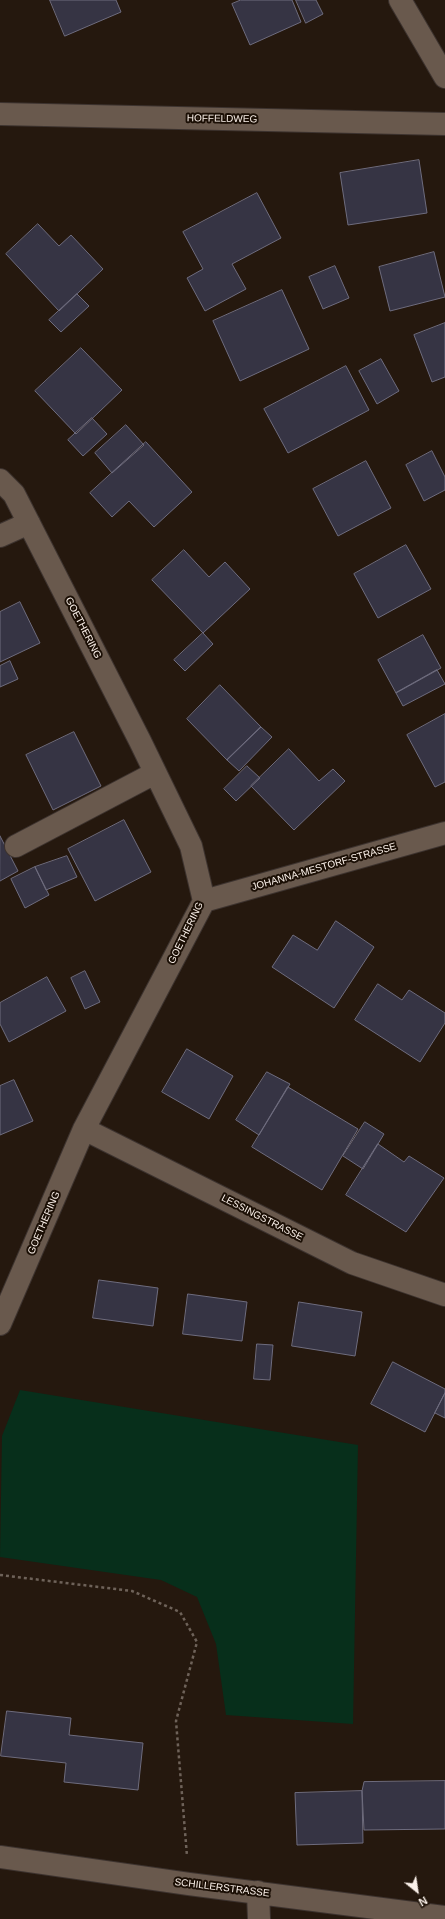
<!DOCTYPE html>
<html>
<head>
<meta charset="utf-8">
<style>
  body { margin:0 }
  #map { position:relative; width:445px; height:1919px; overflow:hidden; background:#25180e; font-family:Helvetica,sans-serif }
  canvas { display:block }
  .north { position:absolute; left:397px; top:1871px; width:40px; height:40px; -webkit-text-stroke:3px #1b0f05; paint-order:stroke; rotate:150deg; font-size:11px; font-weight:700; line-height:16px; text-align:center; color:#fbf1ea }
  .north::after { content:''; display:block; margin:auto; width:14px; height:18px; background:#fbf1ea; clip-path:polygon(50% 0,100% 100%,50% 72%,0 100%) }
</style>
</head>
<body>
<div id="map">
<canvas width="445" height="1919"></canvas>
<div class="north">N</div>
</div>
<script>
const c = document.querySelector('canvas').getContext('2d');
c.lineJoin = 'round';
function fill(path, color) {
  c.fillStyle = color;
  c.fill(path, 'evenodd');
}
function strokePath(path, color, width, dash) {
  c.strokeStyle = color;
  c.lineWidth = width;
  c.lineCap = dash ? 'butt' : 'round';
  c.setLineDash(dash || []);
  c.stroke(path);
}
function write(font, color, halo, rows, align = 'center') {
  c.font = font + ' Helvetica,sans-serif';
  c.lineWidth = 4;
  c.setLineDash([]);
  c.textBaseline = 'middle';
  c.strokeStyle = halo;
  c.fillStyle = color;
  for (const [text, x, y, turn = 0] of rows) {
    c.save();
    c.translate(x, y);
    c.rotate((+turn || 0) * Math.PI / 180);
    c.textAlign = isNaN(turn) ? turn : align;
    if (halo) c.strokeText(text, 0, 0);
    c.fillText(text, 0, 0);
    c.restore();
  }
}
const green = new Path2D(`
  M20 1390 358 1445 353 1724 226 1715 216 1644 197 1597 161 1580 0 1557 2 1436Z`);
const building = new Path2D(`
  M50 0H116L121 12 65 36Z
  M241 0H292L301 22 250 45 232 4Z
  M296 0H316L323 14 306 23Z
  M419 160 427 213 348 225 340 173Z
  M257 193 281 238 232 264 246 289 205 311 187 278 203 269 183 232Z
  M38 224 59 246 71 235 103 269 59 311 6 254Z
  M434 252 445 297 390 311 379 267Z
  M335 266 349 298 323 309 309 277Z
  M282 290 309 349 240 381 213 321Z
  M77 294 89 306 61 332 49 320Z
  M445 323V377L432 382 414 335Z
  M81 348 122 390 76 434 35 391Z
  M381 359 399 391 377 404 359 371Z
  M346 366 369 410 288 453 264 409Z
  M92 418 107 434 83 456 68 440Z
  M126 425 144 445 112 473 95 453Z
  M146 442 192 492 154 527 129 501 112 517 90 493Z
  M432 451 445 477V490L424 501 406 465Z
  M366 461 391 508 338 536 313 489Z
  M406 545 431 589 378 618 354 574Z
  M184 550 209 577 225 562 250 589 203 633 152 580Z
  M20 602 40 643 0 662V612Z
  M203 633 213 644 185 671 174 660Z
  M423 635 441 668 396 693 378 660Z
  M10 661 18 679 0 687V666Z
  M437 670 445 684 403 706 396 693Z
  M220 685 261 727 227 760 187 719Z
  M445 714V782L435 787 407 735Z
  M261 727 272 737 239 771 227 760Z
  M74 732 101 786 53 810 26 755Z
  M289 749 319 781 333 769 345 781 294 830 251 786Z
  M247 766 260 778 236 801 224 789Z
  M124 820 151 872 95 901 68 849Z
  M0 836 18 871 0 881Z
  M67 856 77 877 46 890 35 867Z
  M35 867 49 895 25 908 11 879Z
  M336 921 374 947 334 1008 272 967 293 935 317 950Z
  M85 971 100 1002 85 1009 71 978Z
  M47 977 66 1011 9 1042 0 1024V1003Z
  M378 984 402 1000 409 990 445 1013V1023L420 1062 355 1020Z
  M187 1049 233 1076 209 1119 162 1092Z
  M267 1072 290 1084 259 1135 236 1120Z
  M14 1080 33 1121 0 1135V1086Z
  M288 1087 358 1129 322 1190 252 1147Z
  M365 1122 384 1134 363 1169 343 1156Z
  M378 1144 404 1162 409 1156 444 1178 406 1232 346 1195Z
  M99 1280 158 1288 153 1326 93 1318Z
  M188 1294 247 1302 242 1341 183 1334Z
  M299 1302 362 1312 355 1356 292 1346Z
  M257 1344 273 1345 270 1380 254 1379Z
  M393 1362 445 1389V1393L425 1432 371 1404Z
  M445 1393V1418L435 1413Z
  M7 1711 71 1718 69 1735 143 1743 138 1790 64 1782 66 1763 1 1756Z
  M445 1781V1829L364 1830 362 1791 364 1782Z
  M362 1791 363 1843 297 1845 295 1793Z`);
const path = new Path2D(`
  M0 1575 132 1591 180 1612 197 1642 176 1721 187 1856`);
const minor = new Path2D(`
  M400 0 445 77
  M0 114 445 124
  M0 480 14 494 140 741 191 846 204 901 84 1129 0 1324
  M0 536 29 523
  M16 846 155 773
  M204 901 445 833
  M84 1129 352 1263 445 1295
  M0 1857 189 1884 445 1917
  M258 1892 259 1919`);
const streetNames = [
  ["HOFFELDWEG",222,119,1],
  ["GOETHERING",83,628,63],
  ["JOHANNA-MESTORF-STRASSE",324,867,-16],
  ["GOETHERING",186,933,-64],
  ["LESSINGSTRASSE",262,1218,27],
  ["GOETHERING",44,1223,-67],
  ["SCHILLERSTRASSE",222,1888,7]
];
fill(green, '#072f1b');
fill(building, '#363444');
strokePath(building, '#6e6c7e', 1);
strokePath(minor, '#3d332f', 24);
strokePath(path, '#6e6259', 2.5, [3, 3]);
strokePath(minor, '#69594d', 22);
write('10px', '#fbf1ea', '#1b0f05', streetNames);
</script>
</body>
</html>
